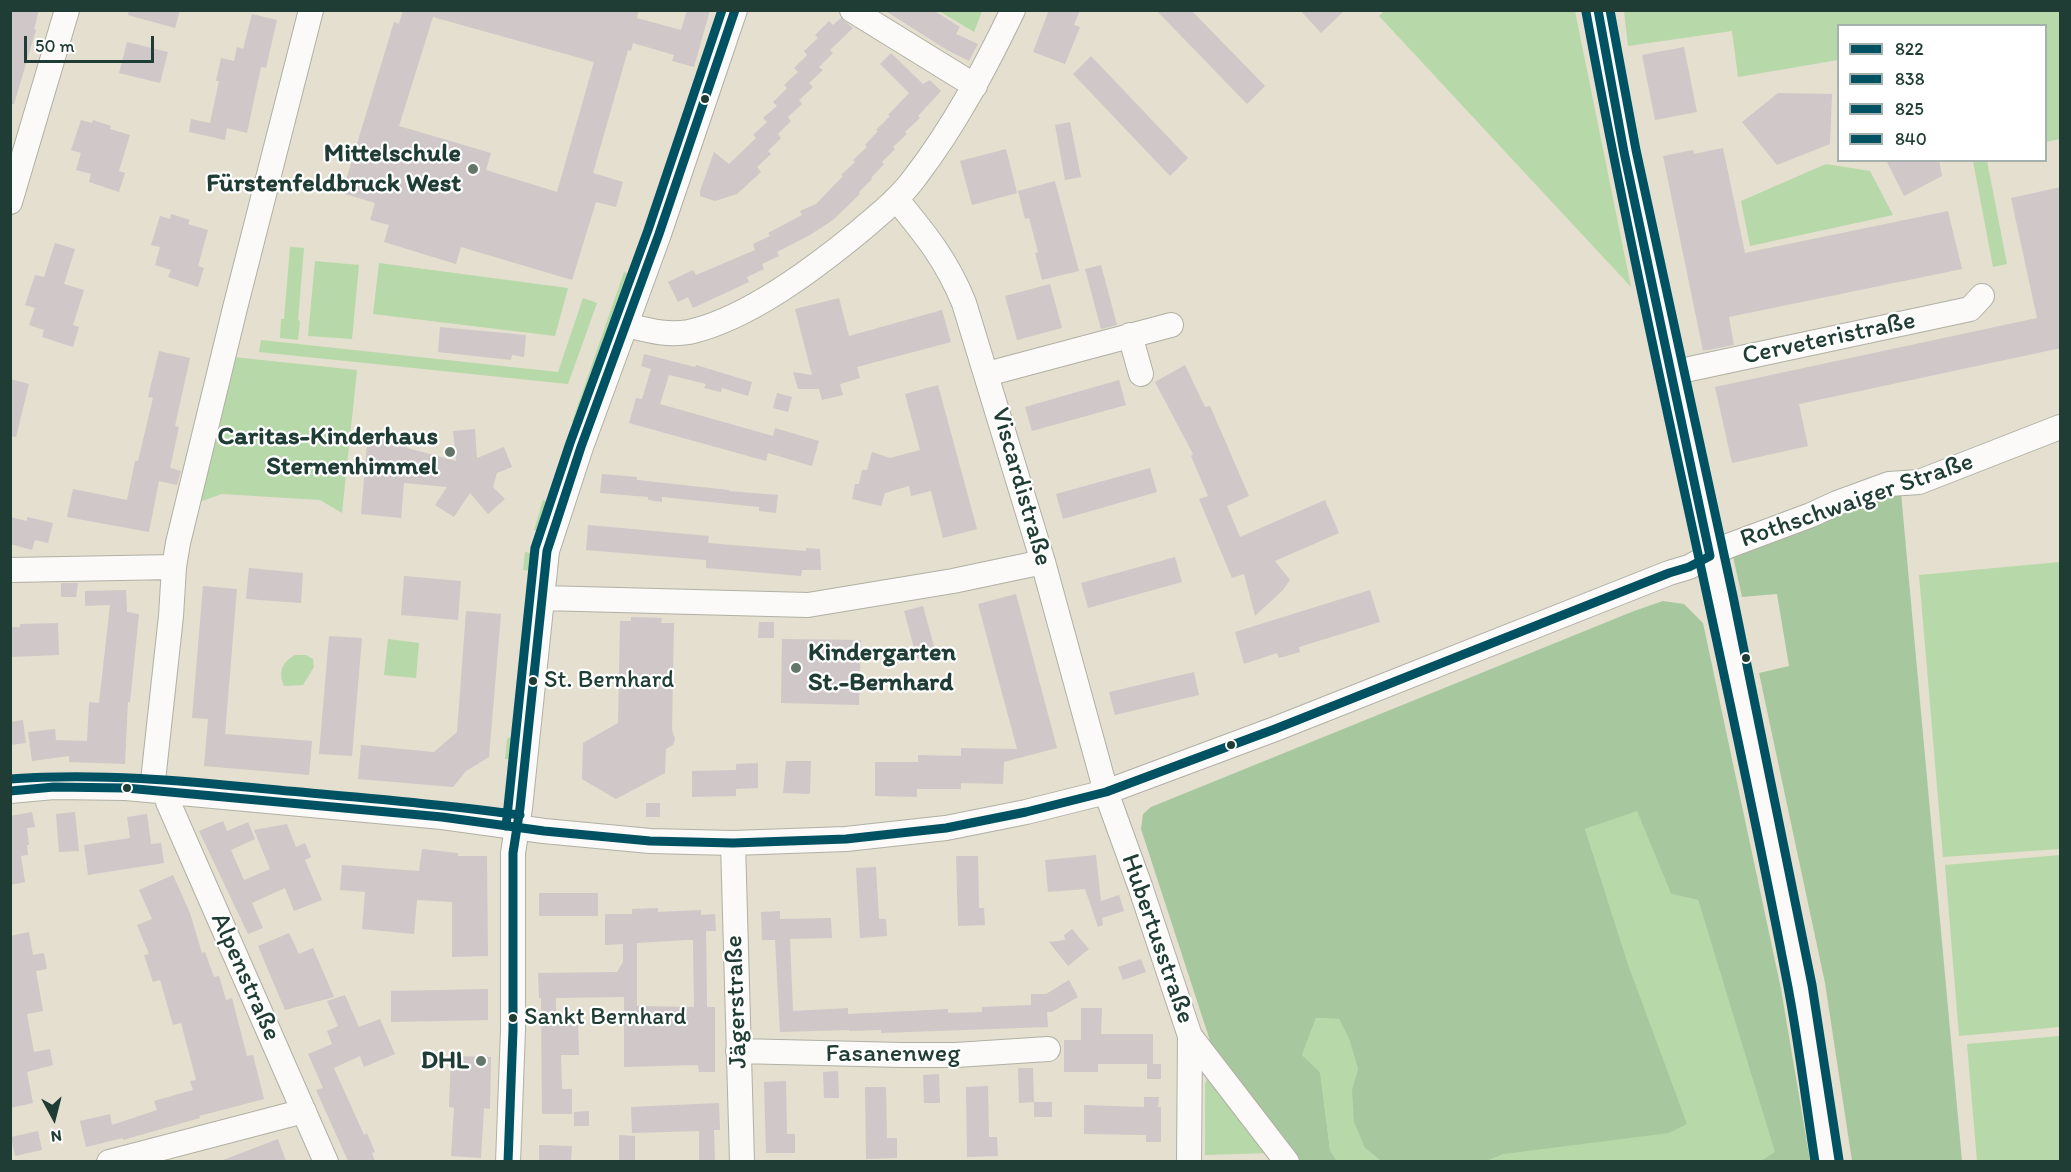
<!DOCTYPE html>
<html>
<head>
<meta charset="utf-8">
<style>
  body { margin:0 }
  #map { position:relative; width:2071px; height:1172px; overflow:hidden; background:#e4dfce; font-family:Itim,sans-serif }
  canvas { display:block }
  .frame { position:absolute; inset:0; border:12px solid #1f3d34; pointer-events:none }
  .legend { position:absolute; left:1837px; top:24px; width:210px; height:138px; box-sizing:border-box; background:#fff; border:2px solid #a5b1ae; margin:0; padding:8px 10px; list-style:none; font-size:18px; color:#1f3d34 }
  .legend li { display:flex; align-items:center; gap:12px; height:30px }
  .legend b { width:30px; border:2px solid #a5b1ae }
  .north { position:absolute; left:24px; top:1088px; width:60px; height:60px; -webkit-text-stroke:4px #fff; paint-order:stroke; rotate:173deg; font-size:16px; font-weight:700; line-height:24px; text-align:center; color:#1f3d34 }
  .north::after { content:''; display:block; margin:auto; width:21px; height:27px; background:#1f3d34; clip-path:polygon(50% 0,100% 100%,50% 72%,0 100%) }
  .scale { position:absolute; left:24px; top:36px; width:130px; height:27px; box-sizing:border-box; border:3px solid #1f3d34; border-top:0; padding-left:8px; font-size:18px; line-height:21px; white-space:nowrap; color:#1f3d34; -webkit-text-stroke:4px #fff; paint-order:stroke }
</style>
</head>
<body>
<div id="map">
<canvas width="2071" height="1172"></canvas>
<div class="frame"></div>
<ul class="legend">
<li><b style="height:8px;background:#005262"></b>822</li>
<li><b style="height:8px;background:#005262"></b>838</li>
<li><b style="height:8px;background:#005262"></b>825</li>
<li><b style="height:8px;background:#005262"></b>840</li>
</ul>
<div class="north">N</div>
<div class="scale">50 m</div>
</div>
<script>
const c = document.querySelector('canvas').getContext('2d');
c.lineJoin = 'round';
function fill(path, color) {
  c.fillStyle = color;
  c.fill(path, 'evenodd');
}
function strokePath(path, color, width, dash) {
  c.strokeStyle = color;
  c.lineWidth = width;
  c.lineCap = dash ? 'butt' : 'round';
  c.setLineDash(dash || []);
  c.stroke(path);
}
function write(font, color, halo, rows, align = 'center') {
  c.font = font + ' Itim,sans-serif';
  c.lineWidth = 4.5;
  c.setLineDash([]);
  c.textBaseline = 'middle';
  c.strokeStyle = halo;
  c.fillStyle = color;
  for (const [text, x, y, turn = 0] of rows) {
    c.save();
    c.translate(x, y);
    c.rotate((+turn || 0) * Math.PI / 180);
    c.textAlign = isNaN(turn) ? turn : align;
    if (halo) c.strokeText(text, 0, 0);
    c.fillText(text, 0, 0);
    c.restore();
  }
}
const green = new Path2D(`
  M1385 10 1575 11 1631 287 1379 16Z
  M939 11H982L974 32Z
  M1624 11H2060V139L2046 142V26H1838V60L1738 77 1732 31 1628 46Z
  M1589 50 1597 55 1642 285 1639 286Z
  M1973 161H1987L2007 264 1993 267Z
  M1826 164 1870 171 1893 215 1750 246 1741 201Z
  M290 247 304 248 298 320 300 321 298 340 280 338 281 319H284Z
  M315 261 359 265 352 339 308 336Z
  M379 263 568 288 555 336 373 314Z
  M624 272 634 276 582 425 572 422Z
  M583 298 597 303 568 384 259 352 261 340 558 372Z
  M233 357 357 370 342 513 320 500 222 494 199 502Z
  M543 500 553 504 544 533 534 530Z
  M525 552 538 554 535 571 523 570Z
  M2060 562V849L1943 857 1919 575Z
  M388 639 419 643 416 678 384 675Z
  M295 655H306L313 659 314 667 303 685 284 686C278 671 282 663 295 655Z
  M517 733 514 759H505L507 739Z
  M1637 810 1671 894 1698 900 1776 1153 1761 1162H1484L1504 1154 1630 970 1585 829Z
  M2060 855V1027L1959 1036 1945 865Z
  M1316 1018 1339 1019 1349 1039 1358 1069 1352 1089 1365 1148 1381 1161H1337L1330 1150 1320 1072 1302 1055Z
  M2060 1036V1161H1977L1967 1044Z
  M1211 1078 1270 1153 1205 1155V1084L1207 1079Z`);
const forest = new Path2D(`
  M1901 493 1962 1161H1852L1825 983 1759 673 1789 666 1777 594 1742 597 1732 552Z
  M1663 601 1684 604 1703 623 1781 989 1810 1161H1761L1775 1152 1698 900 1671 894 1637 811 1585 829 1630 970 1687 1124 1669 1133 1504 1154 1484 1162 1381 1161 1365 1148 1354 1122 1352 1089 1358 1069 1349 1039 1339 1019 1316 1018 1302 1055 1320 1072 1330 1150 1337 1161H1294L1213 1050 1141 829 1143 814 1151 807 1634 611Z`);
const building = new Path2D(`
  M10 10H39L34 29 36 30 14 104H10Z
  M129 10H180L175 28 128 15Z
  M403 10H639L637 18 681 30 687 10H710L694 67 672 61 674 55 633 43 631 51 628 50 593 173 623 182 616 207 596 202 572 280 461 247 456 264 384 242 389 225 370 220 375 203 342 193 394 22 399 24ZM433 17 594 62 557 192 486 170 491 153 399 126Z
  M884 10H933L960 27 956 34 978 44 969 61 947 50Z
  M1049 10H1080L1074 25 1080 27 1065 64 1033 52Z
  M1156 10H1191L1265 86 1247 104Z
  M1300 10H1345L1321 33Z
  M252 14 277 20 266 68 261 67 247 133 227 128 225 140 189 132 191 119 210 123 219 81H216L221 58 234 61 237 47 243 49Z
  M841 18 853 28 830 50 833 53 819 67 823 70 809 83 813 87 799 100 802 104 788 117 791 121 778 134 781 138 768 151 771 154 757 167 761 172 737 194 715 201 700 196V191L714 152 729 164 756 138 753 135 767 122 763 118 777 106 773 102 787 88 784 85 798 72 794 68 807 55 804 51 818 38 815 35 829 21 833 25Z
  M127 42 168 52 160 83 119 73Z
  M1684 47 1697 112 1655 120 1642 55Z
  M891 53 923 84 930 80 941 91 918 116 920 118 905 132 907 134 893 147 895 149 882 162 884 164 871 178 872 179 859 192 860 194 833 220 810 235 777 252 779 256 762 264 764 269 747 277 749 282 693 308 688 297 678 302 668 282 693 270 696 275 755 250 753 244 770 236 768 233 802 215 800 211 816 204 843 176 841 175 855 162 853 160 867 147 865 145 878 131 876 130 890 116 888 115 909 93 880 64Z
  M1091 56 1188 158 1170 176 1073 74Z
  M1778 93 1832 94 1830 144 1777 165 1742 122Z
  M81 120 92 123 93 120 111 126 110 129 130 135 119 171 125 173 119 192 89 182 91 174 76 170 81 153 71 150Z
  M1070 122 1081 177 1065 180 1055 125Z
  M1723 148 1745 253 1948 211 1962 269 1729 317 1734 345 1703 351 1663 156 1693 150 1694 154Z
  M1006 149 1017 193 972 205 960 161Z
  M1886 160H1939L1942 176 1904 196Z
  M1055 181 1079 271 1042 280 1035 253 1038 252 1029 218 1025 219 1018 191Z
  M2061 187V348L1799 404 1808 446 1732 463 1715 387 2037 318 2011 198Z
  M171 214 190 220 188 224 208 230 198 266 204 268 198 287 168 277 171 270 155 265 160 247 151 245 160 216 170 219Z
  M55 243 75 249 64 284 84 290 73 325 79 327 73 347 42 337 44 330 29 325 35 308 25 305 35 275 44 277Z
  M1101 265 1117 325 1101 329 1085 269Z
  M1050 284 1062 328 1017 340 1005 296Z
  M839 298 849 336 942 310 951 342 857 367 860 378 840 384 843 395 822 400 819 389H798L793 372 812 375 795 309Z
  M440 327 526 335 524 357 512 355 511 360 438 352Z
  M159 351 190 358 175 426 179 427 170 468 181 471 177 485 159 481 149 532 67 517 73 489 127 500 135 461H138L153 398 148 397Z
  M644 354 695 367 696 365 752 382 748 396 722 388 721 392 704 388 706 384 669 375 660 404 773 436 775 428 819 441 812 466 768 453 766 461 629 423 636 398 642 399 651 369 641 366Z
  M1185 365 1205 407 1210 406 1249 496 1227 506 1240 537 1325 500 1339 533 1275 561 1290 580 1283 590 1255 616 1244 574 1232 578 1199 499 1208 496 1191 456 1193 454 1155 382Z
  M10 379 29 384 16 437 10 436Z
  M1119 380 1126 405 1032 431 1025 407Z
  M938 385 977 529 943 538 931 491 911 496 909 486 885 493 881 506 852 499 855 484H859L862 470H867L872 452 890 458 920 450 905 394Z
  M777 393 792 397 788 412 773 408Z
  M475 429 477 458 504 447 512 467 497 473 493 487 505 499 488 514 470 493 454 517 435 505 447 487 404 483 401 518 361 514 368 432 408 436 407 448 456 461 453 431Z
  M1150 468 1157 492 1063 519 1056 494Z
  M602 474 637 477V480L729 490V491L778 495 776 513 759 511V507L662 497V502L648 500V497L600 493Z
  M10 517 27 521V517L53 523 48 543 35 540 32 550 10 544Z
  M588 525 709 536 708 543 806 551V548L820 549 821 570H802L801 576 706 568V560L586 550Z
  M1175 557 1182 582 1088 608 1081 583Z
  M249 568 303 573 301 603 246 599Z
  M404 576 461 581 458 620 401 615Z
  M61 583H78L76 597H61Z
  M203 586 237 589 225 734 312 741 309 775 204 766 208 719 192 718Z
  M126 590 127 612 139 614 130 702H128L125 764 69 762V756L32 761 28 732 55 729 56 740 87 741 89 702 99 703 110 605 85 606V591Z
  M1370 590 1380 622 1299 647 1300 652 1279 658 1277 653 1244 664 1235 632Z
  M1016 594 1057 748 1004 762 1003 784 961 783V789H917V797L875 796V762H918V755L961 756V748L1017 749 978 604Z
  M923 606 936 654 917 659 904 611Z
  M466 611 501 614 489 757 466 771 453 787 358 779 361 745 434 752 457 732Z
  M631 617 662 618 661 623H674L672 730 675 739 673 745 666 749 665 773 616 799 582 779 583 743 618 723 620 621H631Z
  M759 622H774V638H758Z
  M58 623 59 655 10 657V627H20V624Z
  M329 636 362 638 352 756 319 754Z
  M782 639 861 640 859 705 781 703Z
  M1194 672 1199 695 1115 715 1109 692Z
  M23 720 26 743 10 745V722Z
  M786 761H811L810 794 783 793Z
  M758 763V788L736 789V796L692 797V771L736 770V764Z
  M646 803H660V817H646Z
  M32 812 35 827 27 828 29 845H27L28 855 21 856 25 882 10 885V816Z
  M75 812 79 851 59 852 56 814Z
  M147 814 151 844 161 843 164 863 88 875 84 845 130 838 127 817Z
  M223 821 227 831 248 822 255 839 231 850 244 880 270 869 254 830 287 824 296 847 305 843 311 857 305 860 322 900 294 911 285 888 252 903 263 928 248 934 199 831Z
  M422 849 458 853V856H487L488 956 452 957V902L417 900 414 934 362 929 365 892 340 890 342 865 419 871Z
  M1096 855 1101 901 1119 895 1124 911 1102 918 1103 925 1098 927 1085 889 1048 892 1045 860Z
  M956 856H978L979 908H984L985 925 958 926Z
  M876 867 879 919H886L887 936 860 938 856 868Z
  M173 875 190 913 202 953 205 952 214 977 219 976 226 1000 232 998 247 1056 253 1055 264 1099 199 1116 200 1118 123 1140V1138L86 1147 80 1121 110 1114 112 1125 157 1110 154 1101 193 1090 190 1081 196 1080 181 1023 173 1025 160 980 153 982 144 955 149 954 137 925 152 919 139 890Z
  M539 893H598V916H539Z
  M658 908V912L701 910V915L715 914 716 931H706L707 1007H715V1072H699L698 1065 624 1067V997L556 998V1025H578L579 1055H561L562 1089H572V1114H542L541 998H539L538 973 617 972 623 962V944L605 945V914H632V909ZM685 940H693L694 1007 637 1006V943Z
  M780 911V919L831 918 832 938 790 939 793 1011 848 1008V1014L948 1009V1013L982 1012V1007L1031 1005V994H1046L1069 980 1078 997 1052 1012H1047L1048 1027 881 1033V1030L849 1031V1030L780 1032 775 940H762L761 912Z
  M1072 929 1089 949 1068 966 1049 942 1065 940 1064 935Z
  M29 932 33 955 44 953 47 969 36 971 43 1011 27 1014 34 1052 50 1049 53 1065 27 1072 33 1103 10 1108V936Z
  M289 933 299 954 313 948 334 997 285 1010 258 946Z
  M1141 959 1146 972 1123 980 1118 967Z
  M488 989V1020L391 1022V991Z
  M345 995 359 1027 380 1019 395 1054 364 1067 360 1056 334 1068 364 1135 367 1133 375 1152 372 1153 375 1161H348L316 1090 323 1088 308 1054 332 1044 327 1031 338 1026 327 1001Z
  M1081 1008H1102L1101 1034H1153V1064H1098V1072H1064V1040H1081Z
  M451 1056 491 1057 490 1109 484 1108 481 1158 451 1156 454 1108 449 1107Z
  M1147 1064H1161V1079H1147Z
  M1018 1068H1033L1034 1102 1019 1103Z
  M838 1071 839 1098H824L823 1072Z
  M939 1074 940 1103H924L923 1075Z
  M786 1081 787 1134H795V1153H766L764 1082Z
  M988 1086 989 1137H997L998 1156 967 1157 966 1087Z
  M865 1087H886L887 1138H897V1158L866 1159Z
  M1144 1097H1159L1158 1107H1161V1142H1146V1135L1084 1134V1105L1144 1107Z
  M1034 1102H1052V1117H1034Z
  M719 1103 720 1130H714L715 1161H699V1131L632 1133 631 1107Z
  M589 1111V1126H574V1112Z
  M38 1131 42 1150 15 1156 11 1137Z
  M619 1135 635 1136V1161H619Z
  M278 1139 286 1161H223V1160Z
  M539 1145 572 1146 571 1161H539Z`);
const minor = new Path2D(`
  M852 10 975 86
  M1598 10 1624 152 1721 599 1800 987 1827 1162
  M897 200C926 235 947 261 964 303L1043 562 1106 792 1140 886 1190 1036 1189 1162
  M10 202 67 10
  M626 325C647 330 667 336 689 332 748 319 815 268 861 230 881 213 901 197 916 176 955 125 985 68 1013 10
  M1130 335 1141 374
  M1671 373 1970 309 1982 296
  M987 374 1171 325
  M10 570 174 567
  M542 598 808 605 953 581 1043 562
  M152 790 171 616 174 567 178 543 235 308 311 10
  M10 791 54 787 126 788 442 817 544 831 650 841 733 843 846 839 946 828 1026 812 1106 792 1275 729 1669 573 1689 567 1728 546 1811 515 1837 503 1889 484 1919 482 2060 427
  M169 792 168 802 326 1162
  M733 843 742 1162
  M1190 1036 1287 1162
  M738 1051 902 1055H956L1048 1049
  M109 1162 304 1111
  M508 1162 513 1030V853L520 808 547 551 581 447 659 234 735 10`);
const bus1 = new Path2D(`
  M1598 10 1624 152 1710 556
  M10 791 54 787 126 788 442 817 544 831 650 841 733 843 846 839 946 828 1026 812 1106 792 1275 729 1669 573 1689 567 1710 556`);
const bus2 = new Path2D(`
  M1586 12C1646 339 1726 661 1788 987 1799 1045 1806 1103 1815 1162`);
const bus3 = new Path2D(`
  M1610 10 1636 150 1733 596 1812 985 1839 1160
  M10 779C104 772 195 782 288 791 366 798 443 804 520 815
  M506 826 535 548 570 443 648 230 722 10`);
const bus4 = new Path2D(`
  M508 1162 513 1030V853L520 808 547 551 581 447 659 234 735 10`);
const markers = [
  [705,99,5,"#1f3d34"],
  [473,169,6,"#64766a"],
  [450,452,6,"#64766a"],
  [1746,658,5,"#1f3d34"],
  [796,668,6,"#64766a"],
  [533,681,5,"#1f3d34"],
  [1231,745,5,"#1f3d34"],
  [127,788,5,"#1f3d34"],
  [513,1018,5,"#1f3d34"],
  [481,1061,6,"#64766a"]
];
const busNames = [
  ["St. Bernhard",544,681],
  ["Sankt Bernhard",524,1018]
];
const poiNames = [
  ["Mittelschule",461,154],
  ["Fürstenfeldbruck West",461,184],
  ["Caritas-Kinderhaus",438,437],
  ["Sternenhimmel",438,467],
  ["Kindergarten",808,653,"left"],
  ["St.-Bernhard",808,683,"left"],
  ["DHL",469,1061]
];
const streetNames = [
  ["Cerveteristraße",1829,339,-12],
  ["Viscardistraße",1021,487,74],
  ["Rothschwaiger Straße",1857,501,-19],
  ["Hubertusstraße",1157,939,71],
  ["Alpenstraße",245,977,66],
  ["Jägerstraße",737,1002,-92],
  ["Fasanenweg",893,1054]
];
fill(green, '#b7d8a9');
fill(forest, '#a7c89e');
fill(building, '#cfc7c8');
strokePath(minor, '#b0b0a5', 26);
strokePath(minor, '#fbfaf8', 24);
strokePath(bus1, '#005262', 9);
strokePath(bus2, '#005262', 9);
strokePath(bus3, '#005262', 9);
strokePath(bus4, '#005262', 9);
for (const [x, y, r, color] of markers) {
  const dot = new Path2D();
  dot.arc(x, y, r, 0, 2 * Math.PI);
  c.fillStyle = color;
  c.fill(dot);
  strokePath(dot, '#fff', 2);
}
write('24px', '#1f3d34', '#fff', busNames, 'left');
write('bold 26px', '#1f3d34', '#fff', poiNames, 'right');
write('26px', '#1f3d34', '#fff', streetNames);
</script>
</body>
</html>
